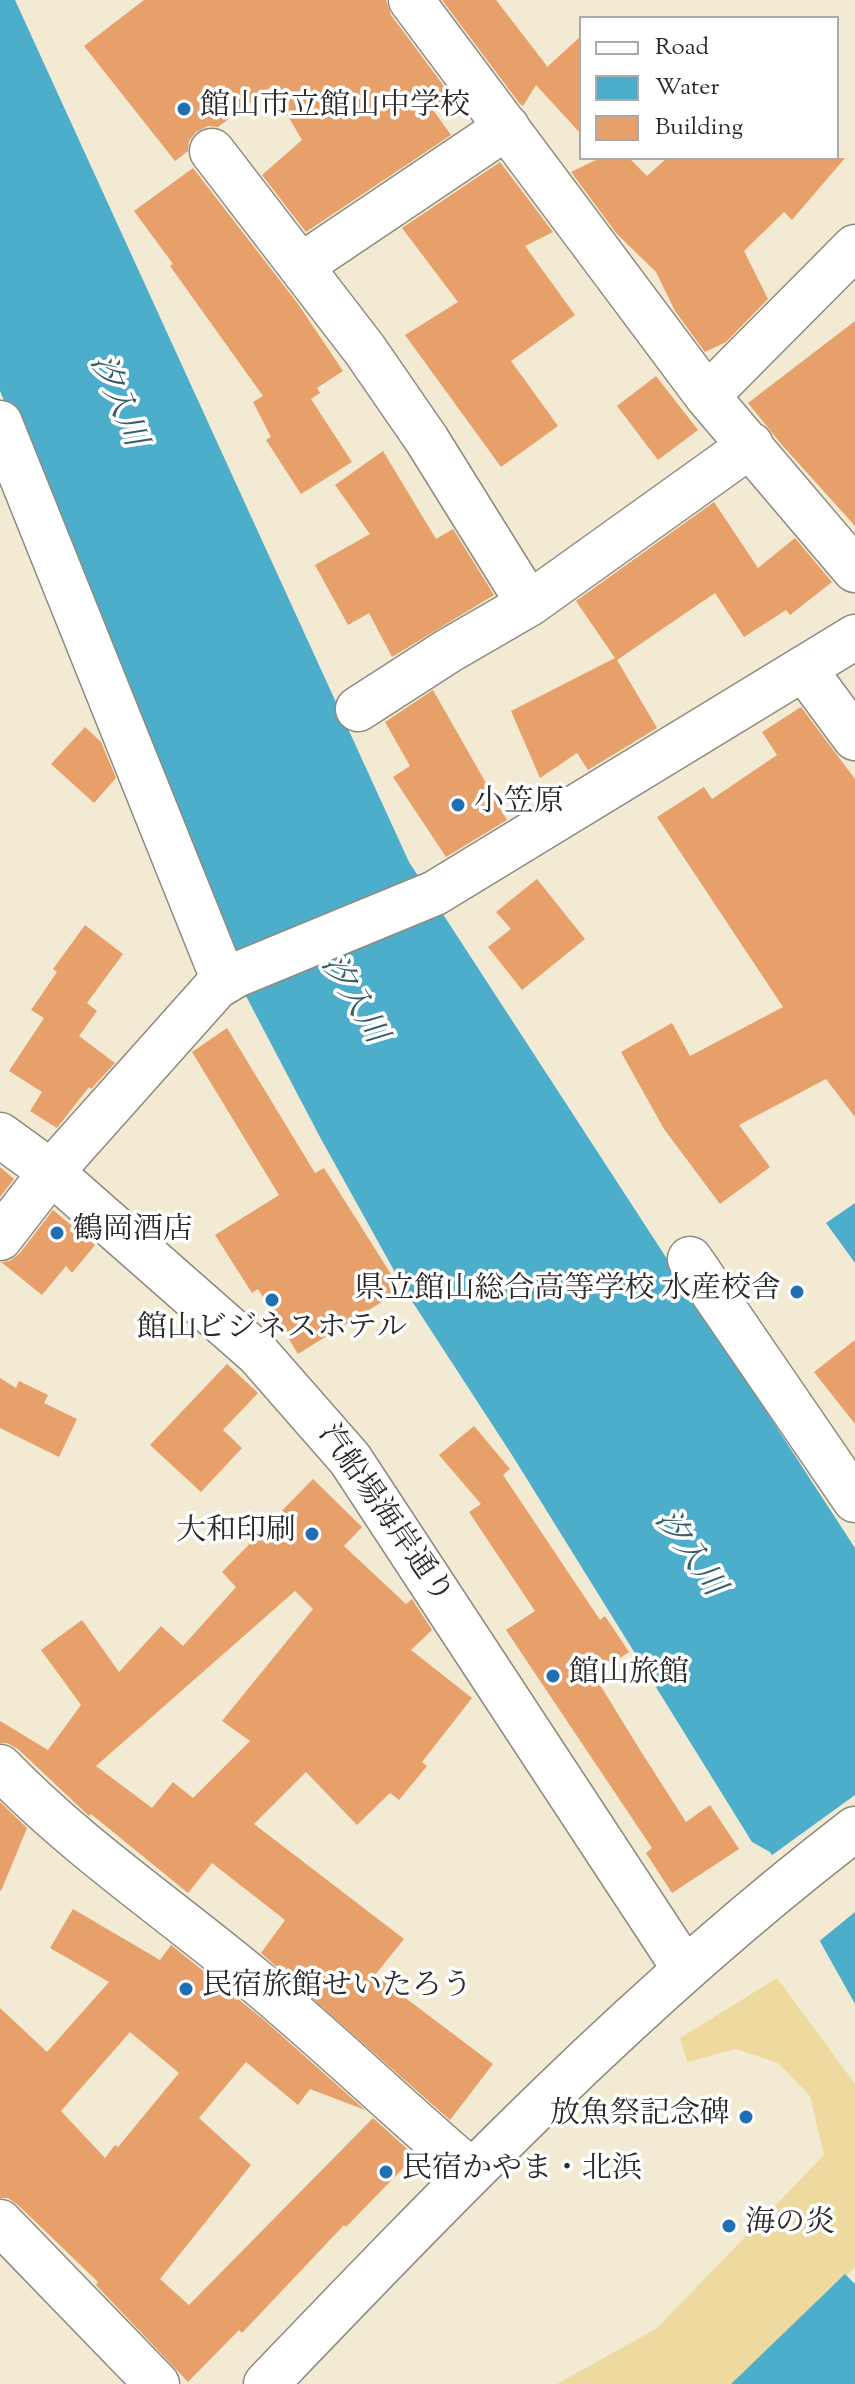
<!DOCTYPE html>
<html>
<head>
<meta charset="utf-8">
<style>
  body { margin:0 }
  #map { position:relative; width:855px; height:2384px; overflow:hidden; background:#f3ead3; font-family:"Sorts Mill Goudy",serif }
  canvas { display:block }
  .legend { position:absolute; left:579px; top:16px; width:260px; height:144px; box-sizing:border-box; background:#fff; border:2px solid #aaa; margin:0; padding:10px 14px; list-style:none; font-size:24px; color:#2b2b2b }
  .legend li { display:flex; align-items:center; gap:16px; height:40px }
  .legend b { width:40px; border:2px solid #aaa }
</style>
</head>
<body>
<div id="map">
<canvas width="855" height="2384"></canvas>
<ul class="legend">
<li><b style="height:10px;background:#fff"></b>Road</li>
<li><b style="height:22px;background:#4daecc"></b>Water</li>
<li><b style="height:22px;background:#e7a06a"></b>Building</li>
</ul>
</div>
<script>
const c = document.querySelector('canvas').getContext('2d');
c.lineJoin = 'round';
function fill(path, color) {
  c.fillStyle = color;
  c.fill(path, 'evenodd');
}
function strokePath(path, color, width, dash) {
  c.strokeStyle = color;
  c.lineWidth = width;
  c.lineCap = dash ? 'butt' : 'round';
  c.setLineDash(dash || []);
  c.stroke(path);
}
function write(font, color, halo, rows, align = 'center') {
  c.font = font + ' "Sorts Mill Goudy","Noto Serif JP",serif';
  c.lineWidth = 7;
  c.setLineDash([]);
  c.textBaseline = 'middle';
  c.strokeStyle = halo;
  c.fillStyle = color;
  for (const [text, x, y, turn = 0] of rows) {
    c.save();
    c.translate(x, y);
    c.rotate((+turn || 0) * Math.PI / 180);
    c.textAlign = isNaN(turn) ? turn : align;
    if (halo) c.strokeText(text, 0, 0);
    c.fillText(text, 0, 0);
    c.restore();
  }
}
const sand = new Path2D(`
  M777 1978 855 2084V2267L731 2384H557L656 2329 824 2155 810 2096 778 2063 736 2049 687 2062 680 2038Z`);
const water = new Path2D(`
  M0 0H15L409 862 855 1548V2004L770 1852 752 1842 512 1455 406 1292 321 1139 227 960 0 391Z
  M855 1203V1263L826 1223Z
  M845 2274 855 2284V2384H731Z`);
const pier = new Path2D(`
  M855 1795V1912L817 1943 768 1858Z`);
const building = new Path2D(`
  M144 0H386L391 15 452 97 433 110 451 135 306 232 262 175 302 140 271 87 218 127 208 126 196 132 189 141 188 151 175 161 84 46Z
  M442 0H496L547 66 546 68 581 36V134L536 85 523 106 520 104Z
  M600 158H629L647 176 667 158H845L792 220 784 212 744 251 768 299 726 342 705 352 675 311 656 272 617 234 571 172Z
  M500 162 553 232 525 246 575 315 511 361 558 426 501 467 405 335 458 302 402 228Z
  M193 168 298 304 343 371 317 388 320 393 311 399 352 462 301 494 266 440 271 437 253 402 263 396 170 266 173 264 134 211Z
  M855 321V526L782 445 748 403Z
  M656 376 698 430 658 460 617 406Z
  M383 451 436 539 453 529 494 595 392 657 369 613 348 625 315 565 370 534 335 485Z
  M714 502 758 568 795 538 832 582 790 615 786 610 744 637 715 593 617 660 657 728 588 770 577 753 540 778 511 711 615 658 576 601Z
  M433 690 507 820 446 857 393 777 410 766 385 722Z
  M801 707 855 779V1117L826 1079 739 1125 770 1167 720 1204 664 1129 621 1052 672 1023 690 1056 783 1007 657 817 704 787 712 799 777 755 762 732Z
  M85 727 101 742 116 778 94 803 51 764Z
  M537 879 585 939 522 990 488 947 511 929 496 912Z
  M85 925 123 954 87 1003 97 1011 79 1036 115 1063 91 1089 89 1087 57 1128 30 1111 42 1092 9 1071 44 1018 31 1010 57 972 53 969Z
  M227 1028 315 1173 324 1168 401 1290 298 1354 258 1289 252 1293 215 1235 279 1195 192 1052Z
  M0 1167 14 1179 0 1197Z
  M53 1210 95 1245 72 1273 66 1266 42 1295 1 1262 10 1261 20 1253Z
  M855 1340V1424L814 1372Z
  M227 1364 258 1393 223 1430 242 1448 201 1492 150 1445Z
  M0 1378 16 1388 19 1381 48 1395 44 1403 77 1419 59 1457 0 1428Z
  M474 1426 510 1469 503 1475 600 1620 605 1616 629 1652 594 1675 640 1750 686 1822 710 1805 739 1849 672 1893 646 1853 652 1848 506 1630 535 1611 469 1512 481 1504 439 1455Z
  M313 1479 362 1527 344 1546 406 1604 412 1599 432 1630 411 1650 472 1698 422 1762 427 1766 399 1800 390 1793 357 1825 306 1772 254 1824 404 1939 375 1975 493 2064 450 2120 261 1953 285 1920 212 1863 188 1893 91 1814 89 1816 18 1749 7 1743H0V1721L48 1750 81 1705 41 1650 82 1620 119 1672 161 1626 183 1646 236 1587 222 1572ZM295 1591 313 1609 222 1721 250 1741 193 1798 173 1782 152 1808 96 1766Z
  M0 1802 27 1828 1 1891 0 1890Z
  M73 1909 160 1960 171 1945 264 2020 365 2110 310 2089 298 2105 246 2062 199 2118 251 2165 160 2279 189 2305 373 2118 415 2156 346 2227 344 2225 242 2333 239 2330 188 2382 96 2285 98 2282 18 2205 8 2198H0V2008L47 2052 109 1982 50 1948ZM130 2032 179 2073 118 2147 115 2145 105 2158 61 2111Z`);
const minor = new Path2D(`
  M411 0 707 396 855 570
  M212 151 365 350 427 440 529 604
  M302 265 507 127
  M707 396 855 247
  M0 423 224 981
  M804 669 855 738
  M358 709 448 651 529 604 751 445
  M0 1135 51 1172 258 1354 350 1459 684 1968
  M0 1238 51 1172 216 987 236 975 435 893 855 637
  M690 1259 855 1500
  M0 1767C76 1846 168 1908 252 1978 327 2040 397 2108 471 2171
  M0 2222 157 2384
  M266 2384C453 2189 640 1994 855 1829`);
const markers = [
  [184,109,8,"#1f6fb2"],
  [458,805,8,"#1f6fb2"],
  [57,1233,8,"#1f6fb2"],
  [797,1292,8,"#1f6fb2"],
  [272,1300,8,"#1f6fb2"],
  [312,1534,8,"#1f6fb2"],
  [553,1676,8,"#1f6fb2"],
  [186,1989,8,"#1f6fb2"],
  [746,2117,8,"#1f6fb2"],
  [386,2172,8,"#1f6fb2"],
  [729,2226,8,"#1f6fb2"]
];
const poiNames = [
  ["館山市立館山中学校",200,109],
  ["小笠原",474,805],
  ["鶴岡酒店",73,1233],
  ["県立館山総合高等学校 水産校舎",781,1292,"right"],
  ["館山ビジネスホテル",272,1331,"center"],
  ["大和印刷",296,1534,"right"],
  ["館山旅館",569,1676],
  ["民宿旅館せいたろう",202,1989],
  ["放魚祭記念碑",730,2117,"right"],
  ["民宿かやま・北浜",402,2172],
  ["海の炎",745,2226]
];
const streetNames = [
  ["汽船場海岸通り",383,1516,55]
];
const waterNames = [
  ["汐入川",115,402,67],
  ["汐入川",351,1001,59],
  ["汐入川",687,1555,55]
];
fill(sand, '#eeda9e');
fill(water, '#4daecc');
fill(pier, '#f3ead3');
fill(building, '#e7a06a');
strokePath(minor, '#8f8a7f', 47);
strokePath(minor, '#fff', 44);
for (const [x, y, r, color] of markers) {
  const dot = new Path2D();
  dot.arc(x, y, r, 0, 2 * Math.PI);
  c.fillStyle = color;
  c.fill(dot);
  strokePath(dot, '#fff', 3);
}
write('30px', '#2b2b2b', '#fff', poiNames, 'left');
write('30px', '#2b2b2b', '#fff', streetNames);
write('italic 32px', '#395f6b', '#fff', waterNames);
</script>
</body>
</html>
